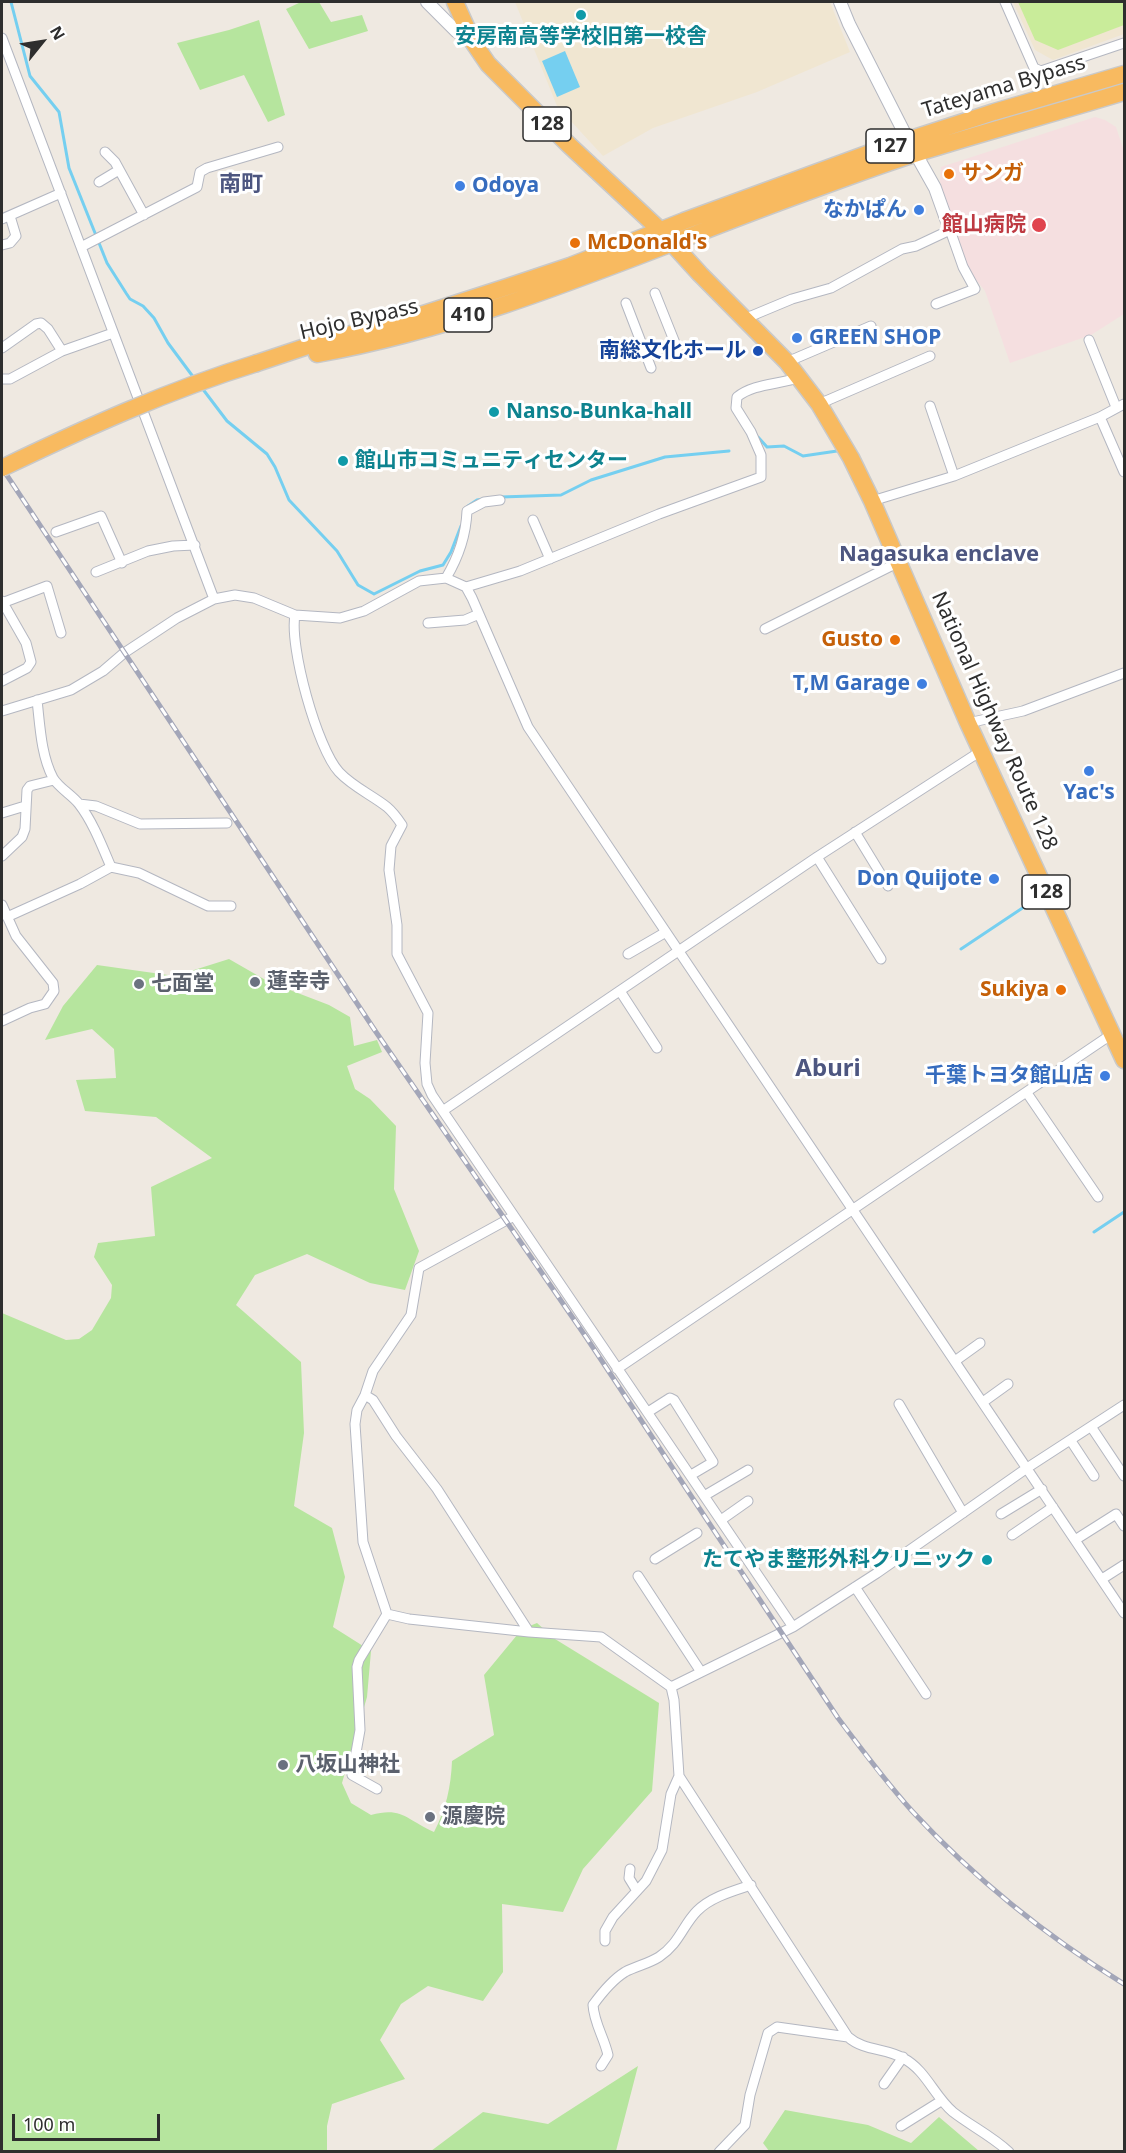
<!DOCTYPE html>
<html>
<head>
<meta charset="utf-8">
<style>
  body { margin:0 }
  #map { position:relative; width:1126px; height:2153px; overflow:hidden; background:#efe9e1; font-family:"Noto Sans",sans-serif }
  canvas { display:block }
  .frame { position:absolute; inset:0; border:3px solid #2e2e2e; pointer-events:none }
  .north { position:absolute; left:12px; top:12px; width:60px; height:60px; -webkit-text-stroke:4px #fff; paint-order:stroke; rotate:60deg; font-size:16px; font-weight:700; line-height:24px; text-align:center; color:#2e2e2e }
  .north::after { content:''; display:block; margin:auto; width:21px; height:27px; background:#2e2e2e; clip-path:polygon(50% 0,100% 100%,50% 72%,0 100%) }
  .scale { position:absolute; left:12px; top:2114px; width:148px; height:27px; box-sizing:border-box; border:3px solid #2e2e2e; border-top:0; padding-left:8px; font-size:18px; line-height:21px; white-space:nowrap; color:#2e2e2e; -webkit-text-stroke:4px #fff; paint-order:stroke }
</style>
</head>
<body>
<div id="map">
<canvas width="1126" height="2153"></canvas>
<div class="frame"></div>
<div class="north">N</div>
<div class="scale">100 m</div>
</div>
<script>
const c = document.querySelector('canvas').getContext('2d');
c.lineJoin = 'round';
function fill(path, color) {
  c.fillStyle = color;
  c.fill(path, 'evenodd');
}
function strokePath(path, color, width, dash) {
  c.strokeStyle = color;
  c.lineWidth = width;
  c.lineCap = dash ? 'butt' : 'round';
  c.setLineDash(dash || []);
  c.stroke(path);
}
function write(font, color, halo, rows, align = 'center') {
  c.font = font + ' "Noto Sans","Noto Sans JP",sans-serif';
  c.lineWidth = 6;
  c.setLineDash([]);
  c.textBaseline = 'middle';
  c.strokeStyle = halo;
  c.fillStyle = color;
  for (const [text, x, y, turn = 0] of rows) {
    c.save();
    c.translate(x, y);
    c.rotate((+turn || 0) * Math.PI / 180);
    c.textAlign = isNaN(turn) ? turn : align;
    if (halo) c.strokeText(text, 0, 0);
    c.fillText(text, 0, 0);
    c.restore();
  }
}
const education = new Path2D(`
  M515 2H830L850 52 757 92 653 128 603 156 557 106Z
  M1013 2H1124V34L1053 60 1035 50Z`);
const medical = new Path2D(`
  M1095 117 1105 120 1116 127 1124 151V314L1091 335 1010 363 985 291 966 267 940 182 941 167Z`);
const green = new Path2D(`
  M301 2H319L331 22 362 15 368 31 309 49 286 9Z
  M259 20 285 115 268 122 244 75 200 90 177 43 229 30Z
  M229 959 269 982 329 1005 350 1017 354 1046 377 1040 382 1052 347 1066 355 1089 370 1099 396 1126 394 1189 419 1251 405 1290 370 1283 307 1254 255 1275 236 1305 301 1362 304 1433 294 1506 332 1528 345 1577 333 1627 371 1651 367 1697 342 1783 351 1803 371 1815C402 1806 407 1820 434 1832 446 1809 451 1787 452 1761L494 1735 484 1675 522 1629 537 1623 555 1639 659 1703 652 1791 583 1869 563 1912 502 1904 503 1972 483 2001 428 1986 401 2004 380 2040 405 2079 332 2104 327 2126V2151H2V1313L66 1340 79 1339 92 1330 111 1298 112 1285 94 1257 98 1243 155 1236 151 1187 212 1158 156 1117 85 1111 76 1080 116 1078 114 1049 92 1029 45 1040 63 1006 97 965 175 976Z
  M638 2066 616 2151H431L483 2112 548 2124Z
  M785 2110 868 2125 911 2143 939 2117 979 2151H769L763 2143Z`);
const pitch = new Path2D(`
  M1018 2H1124V25L1058 50 1035 40Z`);
const water = new Path2D(`
  M565 51 580 87 557 97 542 61Z`);
const stream = new Path2D(`
  M11 2 30 76 59 112 69 168 107 263 126 293 130 299 143 306 154 318 168 343 194 378
  M202 388 227 421 267 454 275 467 289 500 337 551 358 585 374 594 420 571 443 565 451 552 461 526
  M758 437 767 447 784 446 803 456 837 451
  M501 497 561 495 591 480 665 457 729 451
  M468 506 477 500 483 499
  M961 949 1033 901
  M1094 1232 1124 1212`);
const minor = new Path2D(`
  M1005 2 1034 68 1041 71 1124 43
  M2 38 214 599
  M105 152 115 162 144 215
  M99 182 119 170
  M2 219 61 193
  M2 245 10 243 16 236 10 216
  M81 247 197 187 200 172 207 168 278 147
  M626 303 651 368
  M744 319 792 299 831 288 902 249 916 246 950 230 963 267 975 289 936 304
  M1089 340 1116 407
  M2 348 36 324 41 323 48 329 62 351
  M646 355 675 343 655 293
  M787 362 871 326
  M2 379H10L62 351 113 333
  M819 404 930 356
  M930 406 954 476
  M1100 417 1124 472
  M872 501 954 476 1100 417 1124 404
  M533 520 550 559
  M56 532 101 516 122 563
  M96 572 148 551 173 546 195 545
  M446 578C458 558 466 535 467 511L484 502 500 500
  M466 587 520 571 659 514 761 477V455L751 432 736 408 737 397C755 383 779 385 800 377
  M2 601 26 643 31 662 27 668 2 681
  M2 603 47 586 61 633
  M295 615C289 646 317 748 339 772 353 787 372 795 387 807 393 812 398 819 402 825L391 846 389 870 397 925V954L428 1013 425 1063 427 1084 432 1095 793 1627
  M428 623 465 620 479 614
  M765 629 899 562
  M37 700C40 726 41 755 53 778 59 788 72 795 79 804 93 822 102 846 111 867
  M2 711 71 690 103 671 124 653 177 618 214 599 235 595 254 598 295 615 340 618 364 611 419 581 446 578 466 587 472 598 528 727 1124 1613
  M968 723 1023 711 1124 673
  M79 804 96 806 140 824 227 823
  M2 813 25 806
  M855 832 888 886
  M2 856 22 837 25 829 27 790 30 786 54 780
  M817 857 881 959
  M2 905 16 936 53 983 54 991 45 1004 30 1008 2 1021
  M7 917 80 884 111 867 139 873 208 906H231
  M628 954 666 932
  M620 991 657 1048
  M1027 1093 1098 1197
  M444 1110 817 857 981 751
  M514 1216 419 1268 411 1315 373 1371 365 1395 357 1410 355 1424 363 1542 387 1614 409 1619 529 1632 601 1637 671 1687 674 1700 679 1776 848 2037C864 2051 886 2048 903 2058 926 2070 934 2096 953 2112 971 2126 992 2136 1009 2152
  M955 1361 980 1343
  M617 1369 1112 1034
  M365 1395 373 1400 396 1436 437 1489 529 1632
  M983 1402 1008 1384
  M899 1404 963 1513
  M648 1412 670 1398 674 1400 713 1462 691 1475
  M1092 1428 1124 1476
  M1071 1441 1094 1476
  M704 1496 748 1470
  M1001 1514 1042 1489
  M721 1520 748 1501
  M1012 1535 1053 1507
  M1075 1540 1116 1514 1124 1526
  M655 1559 697 1533
  M638 1576 701 1672
  M1102 1579 1124 1565
  M855 1587 926 1694
  M671 1687 793 1627 877 1573 1027 1468 1124 1405
  M377 1789 352 1775 360 1730 357 1667 359 1660 387 1614
  M630 1869 629 1878 637 1891
  M605 1941V1931L613 1917 646 1881 662 1850 671 1794 679 1776
  M601 2066 608 2055C604 2037 594 2023 593 2005 601 1994 612 1980 625 1972 636 1966 648 1964 659 1957 679 1944 683 1925 697 1911 711 1897 733 1891 751 1885
  M884 2084 903 2057
  M901 2126 941 2101
  M719 2152 745 2125 750 2095 768 2033 777 2027 848 2037`);
const tertiary = new Path2D(`
  M427 2 456 31 473 42
  M840 2 849 24 908 140 935 188 950 230`);
const trunk = new Path2D(`
  M455 2 473 42 488 64 569 145 660 230 700 274 787 362 819 404 851 458 872 501 968 723 1124 1060
  M317 354C486 324 644 251 804 193 848 177 892 160 937 147 999 128 1062 111 1124 92
  M257 363 311 345 417 316 507 287 570 266 684 221 886 147 994 112 1124 74`);
const rail = new Path2D(`
  M2 468 376 1032 586 1337 838 1718C862 1750 886 1782 912 1811 975 1879 1046 1936 1124 1984`);
const trunkBridge = new Path2D(`
  M2 468C85 428 169 390 257 363`);
const markers = [
  [581,15,6,"#0f9aa8"],
  [949,174,6,"#e8710a"],
  [460,186,6,"#3f7fe0"],
  [919,210,6,"#3f7fe0"],
  [1039,225,8,"#e0444e"],
  [575,243,6,"#e8710a"],
  [797,338,6,"#3f7fe0"],
  [758,351,6,"#1a4fb4"],
  [494,412,6,"#0f9aa8"],
  [343,461,6,"#0f9aa8"],
  [895,640,6,"#e8710a"],
  [922,684,6,"#3f7fe0"],
  [1089,771,6,"#3f7fe0"],
  [994,879,6,"#3f7fe0"],
  [255,982,6,"#6b7280"],
  [139,984,6,"#6b7280"],
  [1061,990,6,"#e8710a"],
  [1105,1076,6,"#3f7fe0"],
  [987,1560,6,"#0f9aa8"],
  [283,1765,6,"#6b7280"],
  [430,1817,6,"#6b7280"]
];
const shields = [
  [547,124,48],
  [890,146,48],
  [468,315,48],
  [1046,892,48]
];
const shieldNames = [
  ["128",547,124],
  ["127",890,146],
  ["410",468,315],
  ["128",1046,892]
];
const cultureNames = [
  ["安房南高等学校旧第一校舎",581,37,"center"],
  ["Nanso-Bunka-hall",506,412],
  ["館山市コミュニティセンター",355,461],
  ["たてやま整形外科クリニック",975,1560,"right"]
];
const streetNames = [
  ["Tateyama Bypass",1004,87,-17],
  ["Hojo Bypass",359,320,-13],
  ["National Highway Route 128",994,721,66]
];
const foodNames = [
  ["サンガ",961,174],
  ["McDonald's",587,243],
  ["Gusto",883,640,"right"],
  ["Sukiya",1049,990,"right"]
];
const shopNames = [
  ["Odoya",472,186,"left"],
  ["なかぱん",907,210],
  ["GREEN SHOP",809,338,"left"],
  ["T,M Garage",910,684],
  ["Yac's",1089,793,"center"],
  ["Don Quijote",982,879],
  ["千葉トヨタ館山店",1093,1076]
];
const healthNames = [
  ["館山病院",1026,225]
];
const transitNames = [
  ["南総文化ホール",746,351]
];
const worshipNames = [
  ["蓮幸寺",267,982],
  ["七面堂",151,984],
  ["八坂山神社",295,1765],
  ["源慶院",442,1817]
];
const neighbourhoodNames = [
  ["南町",241,185],
  ["Nagasuka enclave",939,555]
];
const quarterNames = [
  ["Aburi",828,1069]
];
fill(education, '#f0e6d1');
fill(medical, '#f5dfe0');
fill(green, '#b6e59e');
fill(pitch, '#c9ec9a');
fill(water, '#75cff0');
strokePath(stream, '#75cff0', 3);
strokePath(minor, '#b4b7c1', 11);
strokePath(tertiary, '#b4b7c1', 14);
strokePath(trunk, '#c9c9c9', 19);
strokePath(minor, '#fff', 9);
strokePath(tertiary, '#fff', 12);
strokePath(trunk, '#f8ba60', 16);
strokePath(rail, '#a3a6b8', 5);
strokePath(rail, '#fff', 3, [9]);
strokePath(trunkBridge, '#c9c9c9', 19, []);
strokePath(trunkBridge, '#f8ba60', 16);
for (const [x, y, r, color] of markers) {
  const dot = new Path2D();
  dot.arc(x, y, r, 0, 2 * Math.PI);
  c.fillStyle = color;
  c.fill(dot);
  strokePath(dot, '#fff', 2);
}
for (const [x, y, w] of shields) {
  const box = new Path2D();
  box.roundRect(x - w / 2, y - 17, w, 34, 4.5);
  c.fillStyle = '#fff';
  c.fill(box);
  strokePath(box, '#2e2e2e', 1.5);
}
write('bold 20px', '#2e2e2e', null, shieldNames);
write('bold 21px', '#0d838f', '#fff', cultureNames, 'left');
write('21px', '#2e2e2e', '#fff', streetNames);
write('bold 21px', '#c56008', '#fff', foodNames, 'left');
write('bold 21px', '#366cbe', '#fff', shopNames, 'right');
write('bold 21px', '#be3a42', '#fff', healthNames, 'right');
write('bold 21px', '#164399', '#fff', transitNames, 'right');
write('bold 21px', '#5b616d', '#fff', worshipNames, 'left');
write('bold 22px', '#4d5680', '#fff', neighbourhoodNames);
write('bold 24px', '#4d5680', '#fff', quarterNames);
</script>
</body>
</html>
